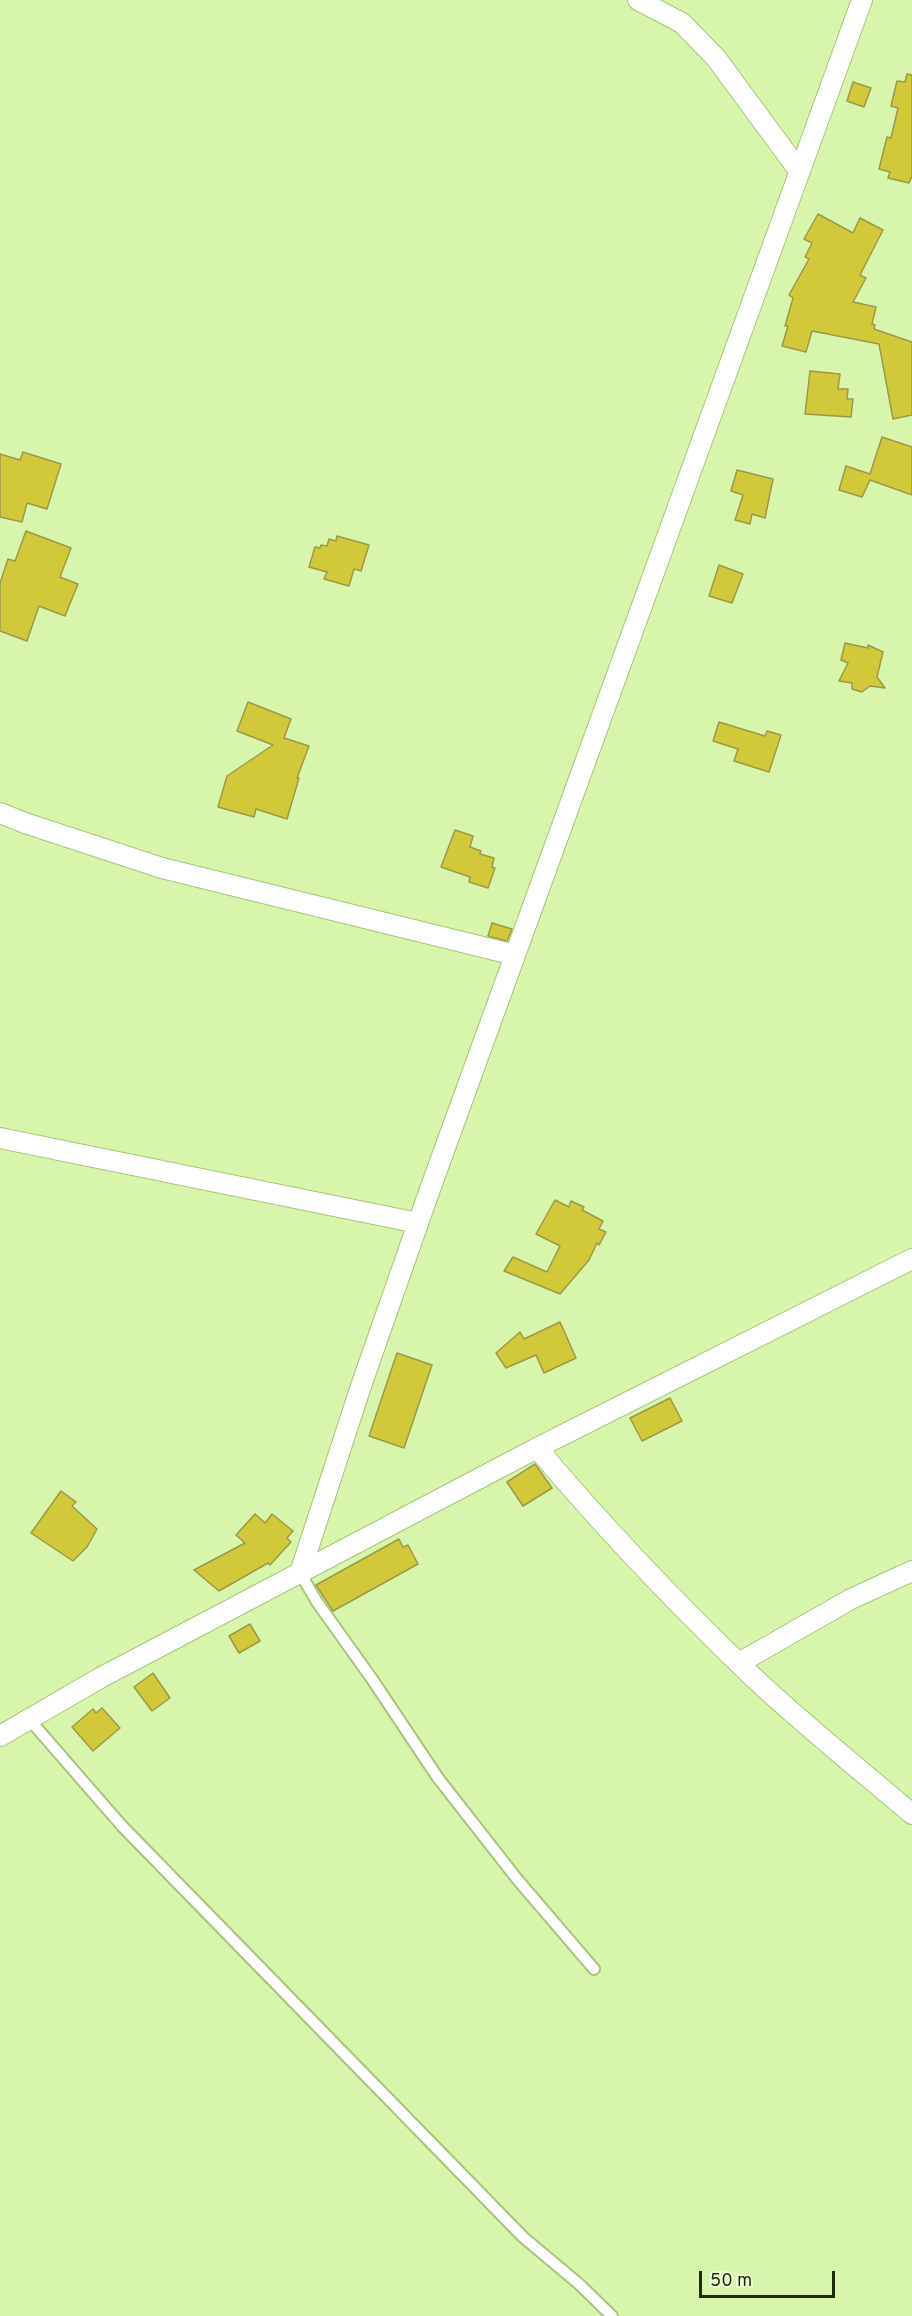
<!DOCTYPE html>
<html>
<head>
<meta charset="utf-8">
<style>
  body { margin:0 }
  #map { position:relative; width:912px; height:2316px; overflow:hidden; background:#d7f6ab; font-family:Overpass,sans-serif }
  canvas { display:block }
  .scale { position:absolute; left:699px; top:2271px; width:136px; height:27px; box-sizing:border-box; border:3px solid #1f2a0c; border-top:0; padding-left:8px; font-size:18px; line-height:21px; white-space:nowrap; color:#1f2a0c; -webkit-text-stroke:4px #ebffd2; paint-order:stroke }
</style>
</head>
<body>
<div id="map">
<canvas width="912" height="2316"></canvas>
<div class="scale">50 m</div>
</div>
<script>
const c = document.querySelector('canvas').getContext('2d');
c.lineJoin = 'round';
function fill(path, color) {
  c.fillStyle = color;
  c.fill(path, 'evenodd');
}
function strokePath(path, color, width, dash) {
  c.strokeStyle = color;
  c.lineWidth = width;
  c.lineCap = dash ? 'butt' : 'round';
  c.setLineDash(dash || []);
  c.stroke(path);
}
const building = new Path2D(`
  M907 74 912 75V176L909 183 888 178 890 172 879 169 887 137 891 138 898 108 891 106 897 81 905 82Z
  M853 82 871 88 864 107 847 101Z
  M818 214 853 233 860 218 883 230 860 275 866 278 853 302 876 307 872 324 875 325 874 329 912 342V415L893 419 879 344 812 331 806 352 782 346 788 326H785L793 298 789 295 809 259 805 257 812 243 804 239Z
  M810 371 840 374 838 389H848L847 399H853L851 417 805 414Z
  M882 437 912 447V495L870 480 862 497 839 490 846 466 870 474Z
  M23 452 61 464 47 509 27 503 22 522 0 517V454L20 460Z
  M737 470 773 479 765 518 752 514 750 524 735 520 743 495 731 491Z
  M26 531 71 548 60 577 78 584 65 616 39 606 27 641 0 631V583L8 559 15 561Z
  M337 536 369 545 361 571 354 569 349 586 324 579 327 572 309 567 315 547 320 548 321 545 327 546 329 539 336 541Z
  M719 565 743 574 732 603 709 596Z
  M845 643 868 648V645L883 652 877 677 885 688 870 686 862 692 852 689V683L839 681 848 663 841 660Z
  M248 702 291 719 284 738 309 746 297 778H299L287 819 256 809 254 817 218 807 227 776 273 745 237 731Z
  M719 722 765 736 767 731 781 735 769 772 734 761 738 749 713 741Z
  M455 830 473 836 470 847 481 851 480 854 494 858 492 867 495 868 488 888 469 882 470 877 441 867Z
  M492 923 512 929 507 941 488 936Z
  M555 1200 569 1207 571 1201 584 1207 582 1210 603 1221 599 1229 606 1232 599 1245 597 1243 589 1260 560 1294 504 1271 513 1257 547 1272 560 1246 536 1234Z
  M560 1322 576 1358 544 1373 536 1355 506 1368 496 1353 520 1332 524 1339Z
  M397 1353 432 1365 404 1448 369 1436Z
  M670 1398 682 1421 642 1441 630 1418Z
  M535 1464 552 1488 523 1506 507 1482Z
  M61 1491 76 1502 72 1506 97 1529 87 1547 73 1561 31 1533Z
  M255 1514 265 1523 272 1514 293 1531 287 1538 291 1542 270 1565 268 1563 219 1591 194 1570 245 1543 236 1535Z
  M399 1539 403 1547 408 1545 418 1564 333 1611 316 1585Z
  M250 1624 260 1641 239 1653 229 1636Z
  M153 1673 170 1698 152 1711 134 1687Z
  M102 1708 120 1728 93 1751 72 1727 93 1709 96 1713Z`);
const lane = new Path2D(`
  M300 1573 317 1602 372 1679 438 1778 517 1879 594 1969
  M29 1719 122 1826 445 2157 523 2237 579 2284 612 2316`);
const street = new Path2D(`
  M638 0 682 23 716 58 800 172
  M0 813 25 823 162 868 515 955
  M0 1138 418 1223
  M537 1448C605 1529 677 1604 753 1677 804 1725 859 1769 912 1814
  M300 1573 361 1386 429 1192 862 0
  M739 1663 851 1599 912 1571
  M0 1736 100 1678 537 1448 912 1259`);
fill(building, '#d1c93a');
strokePath(building, '#9d9949', 1.5);
strokePath(lane, '#a7c47b', 14);
strokePath(street, '#a7c47b', 22);
strokePath(lane, '#fff', 10);
strokePath(street, '#fff', 20);
</script>
</body>
</html>
